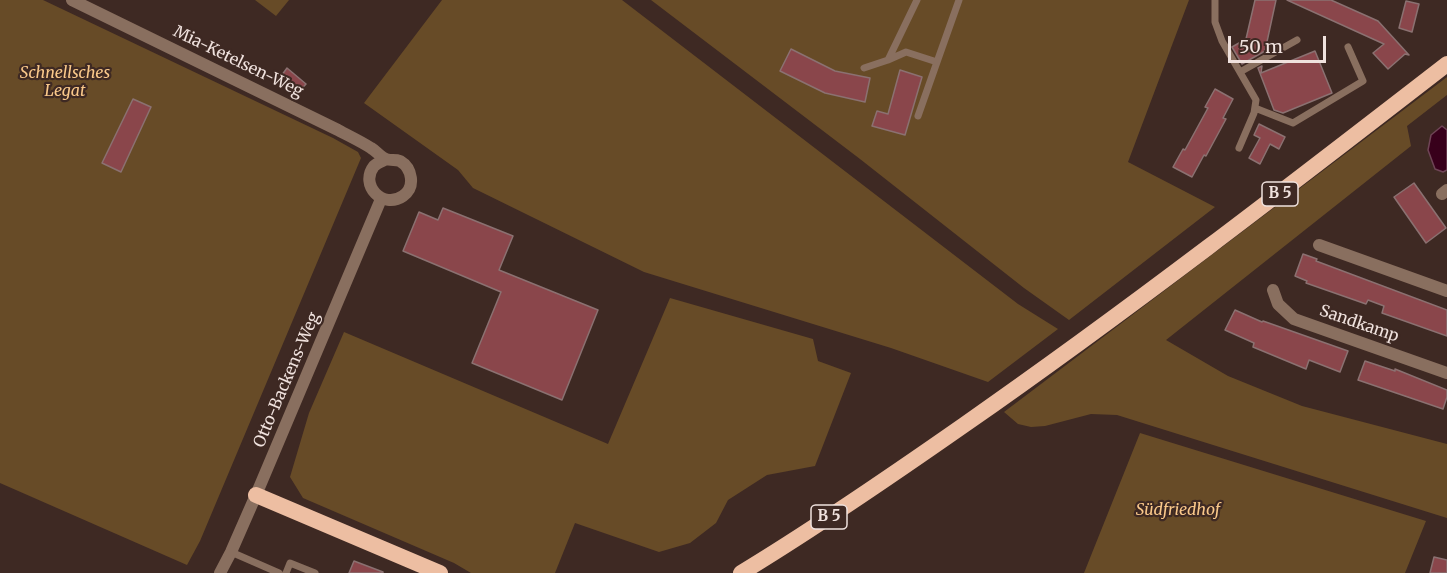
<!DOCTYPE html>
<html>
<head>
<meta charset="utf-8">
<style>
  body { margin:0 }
  #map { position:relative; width:1447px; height:573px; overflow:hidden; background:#3e2923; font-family:Merriweather,serif }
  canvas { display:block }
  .scale { position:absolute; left:1228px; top:36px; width:98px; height:27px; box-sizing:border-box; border:3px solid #f0e2de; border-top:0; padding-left:8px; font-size:18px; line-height:21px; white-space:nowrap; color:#f0e2de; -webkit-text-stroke:4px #3e2923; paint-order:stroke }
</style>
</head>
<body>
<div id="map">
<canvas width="1447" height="573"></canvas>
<div class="scale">50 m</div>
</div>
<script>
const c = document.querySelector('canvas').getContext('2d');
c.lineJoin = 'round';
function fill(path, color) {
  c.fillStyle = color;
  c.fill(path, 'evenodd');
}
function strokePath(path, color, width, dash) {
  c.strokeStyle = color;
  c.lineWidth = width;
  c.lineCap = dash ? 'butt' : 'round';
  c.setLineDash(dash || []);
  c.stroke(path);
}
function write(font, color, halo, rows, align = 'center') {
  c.font = font + ' Merriweather,serif';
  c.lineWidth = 4.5;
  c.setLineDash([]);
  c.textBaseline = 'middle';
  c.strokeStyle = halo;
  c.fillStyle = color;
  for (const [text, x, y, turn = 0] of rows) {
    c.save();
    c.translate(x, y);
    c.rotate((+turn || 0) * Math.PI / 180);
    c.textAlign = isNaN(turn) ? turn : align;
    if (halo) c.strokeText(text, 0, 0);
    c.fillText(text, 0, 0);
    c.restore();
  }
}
const green = new Path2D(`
  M0 0H43L333 138 358 152 361 158 200 541 187 565 0 483Z
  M255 0H289L276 16Z
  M442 0H622L1018 304 1058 329 988 382 891 348 644 272 473 188 458 170 364 103Z
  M651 0H1189L1128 162 1215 207 1069 320 1024 288 860 159Z
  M1447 77V95L1407 126 1411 146 1166 340 1228 376 1302 406 1447 444V518L1117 415 1091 414 1045 426 1031 427 1018 424 1004 412Z
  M670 298 813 339 818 361 851 373 815 466 767 475 728 500 716 523 690 543 659 552 575 523 555 573H471L454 563 303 498 290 477 309 413 344 332 608 444Z
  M1140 433 1426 521 1405 573H1084Z`);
const water = new Path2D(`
  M1442 126 1447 130V170L1443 172 1435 169 1428 150 1431 135Z`);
const building = new Path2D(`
  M1255 0H1276L1265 51 1242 64 1232 47 1246 39Z
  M1287 0H1331L1378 21 1409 55 1405 54 1388 69 1373 53 1384 44Z
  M1406 1 1419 4 1412 32 1399 28Z
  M791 49 835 71 870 78 865 102 825 93 780 71Z
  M1315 51 1332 93 1283 113 1274 110 1258 68 1262 66 1261 73Z
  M287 68 306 84 297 94 279 79Z
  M900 70 922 77 905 135 872 126 877 111 888 114Z
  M1215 89 1233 99 1223 118 1226 119 1206 156 1204 155 1192 177 1173 167 1183 149 1185 150 1208 108 1205 107Z
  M133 99 151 107 121 172 102 163Z
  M1259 124 1285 137 1279 149 1270 144 1260 164 1249 158 1260 138 1254 135Z
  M1414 183 1446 228 1426 243 1394 197Z
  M443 208 513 236 499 270 598 310 562 400 472 363 501 292 403 251 419 212 438 220Z
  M1303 254 1317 259 1316 261 1447 310V336L1382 313 1384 306 1368 300 1366 304 1306 283 1307 281 1295 276Z
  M1235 310 1262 322 1263 321 1348 351 1340 372 1309 360 1306 369 1253 347 1254 343 1225 330Z
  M1365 361 1395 371V369L1447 390V397L1443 409 1358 380Z
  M1434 557 1447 560V573H1430Z
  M354 561 383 572V573H349Z`);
const service = new Path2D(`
  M917 0 888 60 906 52 937 62 959 0
  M1215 0V22L1222 41 1256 100 1254 113 1239 148
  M864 68 888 60
  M1240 72 1297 40
  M1255 108 1293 123 1363 81 1348 47
  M918 116 937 62
  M231 552 279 573
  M286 573 290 563 315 573`);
const minor = new Path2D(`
  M72 0 338 130C349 136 360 141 371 148 376 151 381 157 386 159 391 161 395 159 400 161 412 168 416 187 403 196 383 210 359 185 374 166 377 163 383 161 386 159
  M1442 194 1447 190
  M1319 245 1447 291
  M1273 290 1278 304 1294 319 1447 373
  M256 495 381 199`);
const tertiary = new Path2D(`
  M220 573 231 552 256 495`);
const trunk = new Path2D(`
  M256 495 440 573
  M741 573C817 527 891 476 964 425 1129 310 1288 187 1447 64`);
const shields = [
  [1280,194,36],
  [829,517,36]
];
const shieldNames = [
  ["B 5",1280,194],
  ["B 5",829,517]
];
const streetNames = [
  ["Mia-Ketelsen-Weg",238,62,26],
  ["Sandkamp",1359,324,19],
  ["Otto-Backens-Weg",287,380,-67]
];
const parkNames = [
  ["Schnellsches",65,73],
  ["Legat",65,91],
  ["Südfriedhof",1178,510]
];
fill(green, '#674b27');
fill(water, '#38001b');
strokePath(water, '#6f4456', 1.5);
fill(building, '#8a464b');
strokePath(building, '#8b7171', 1.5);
strokePath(service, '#896f5f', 7);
strokePath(minor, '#896f5f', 12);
strokePath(tertiary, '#896f5f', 12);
strokePath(trunk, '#edbea2', 16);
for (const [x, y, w] of shields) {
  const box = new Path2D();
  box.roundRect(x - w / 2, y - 12, w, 24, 4.5);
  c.fillStyle = '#3e2923';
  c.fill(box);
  strokePath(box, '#f0e2de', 1.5);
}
write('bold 15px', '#f0e2de', null, shieldNames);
write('16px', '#f0e2de', '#3e2923', streetNames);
write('italic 16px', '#fac88a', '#3e2923', parkNames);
</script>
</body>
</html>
